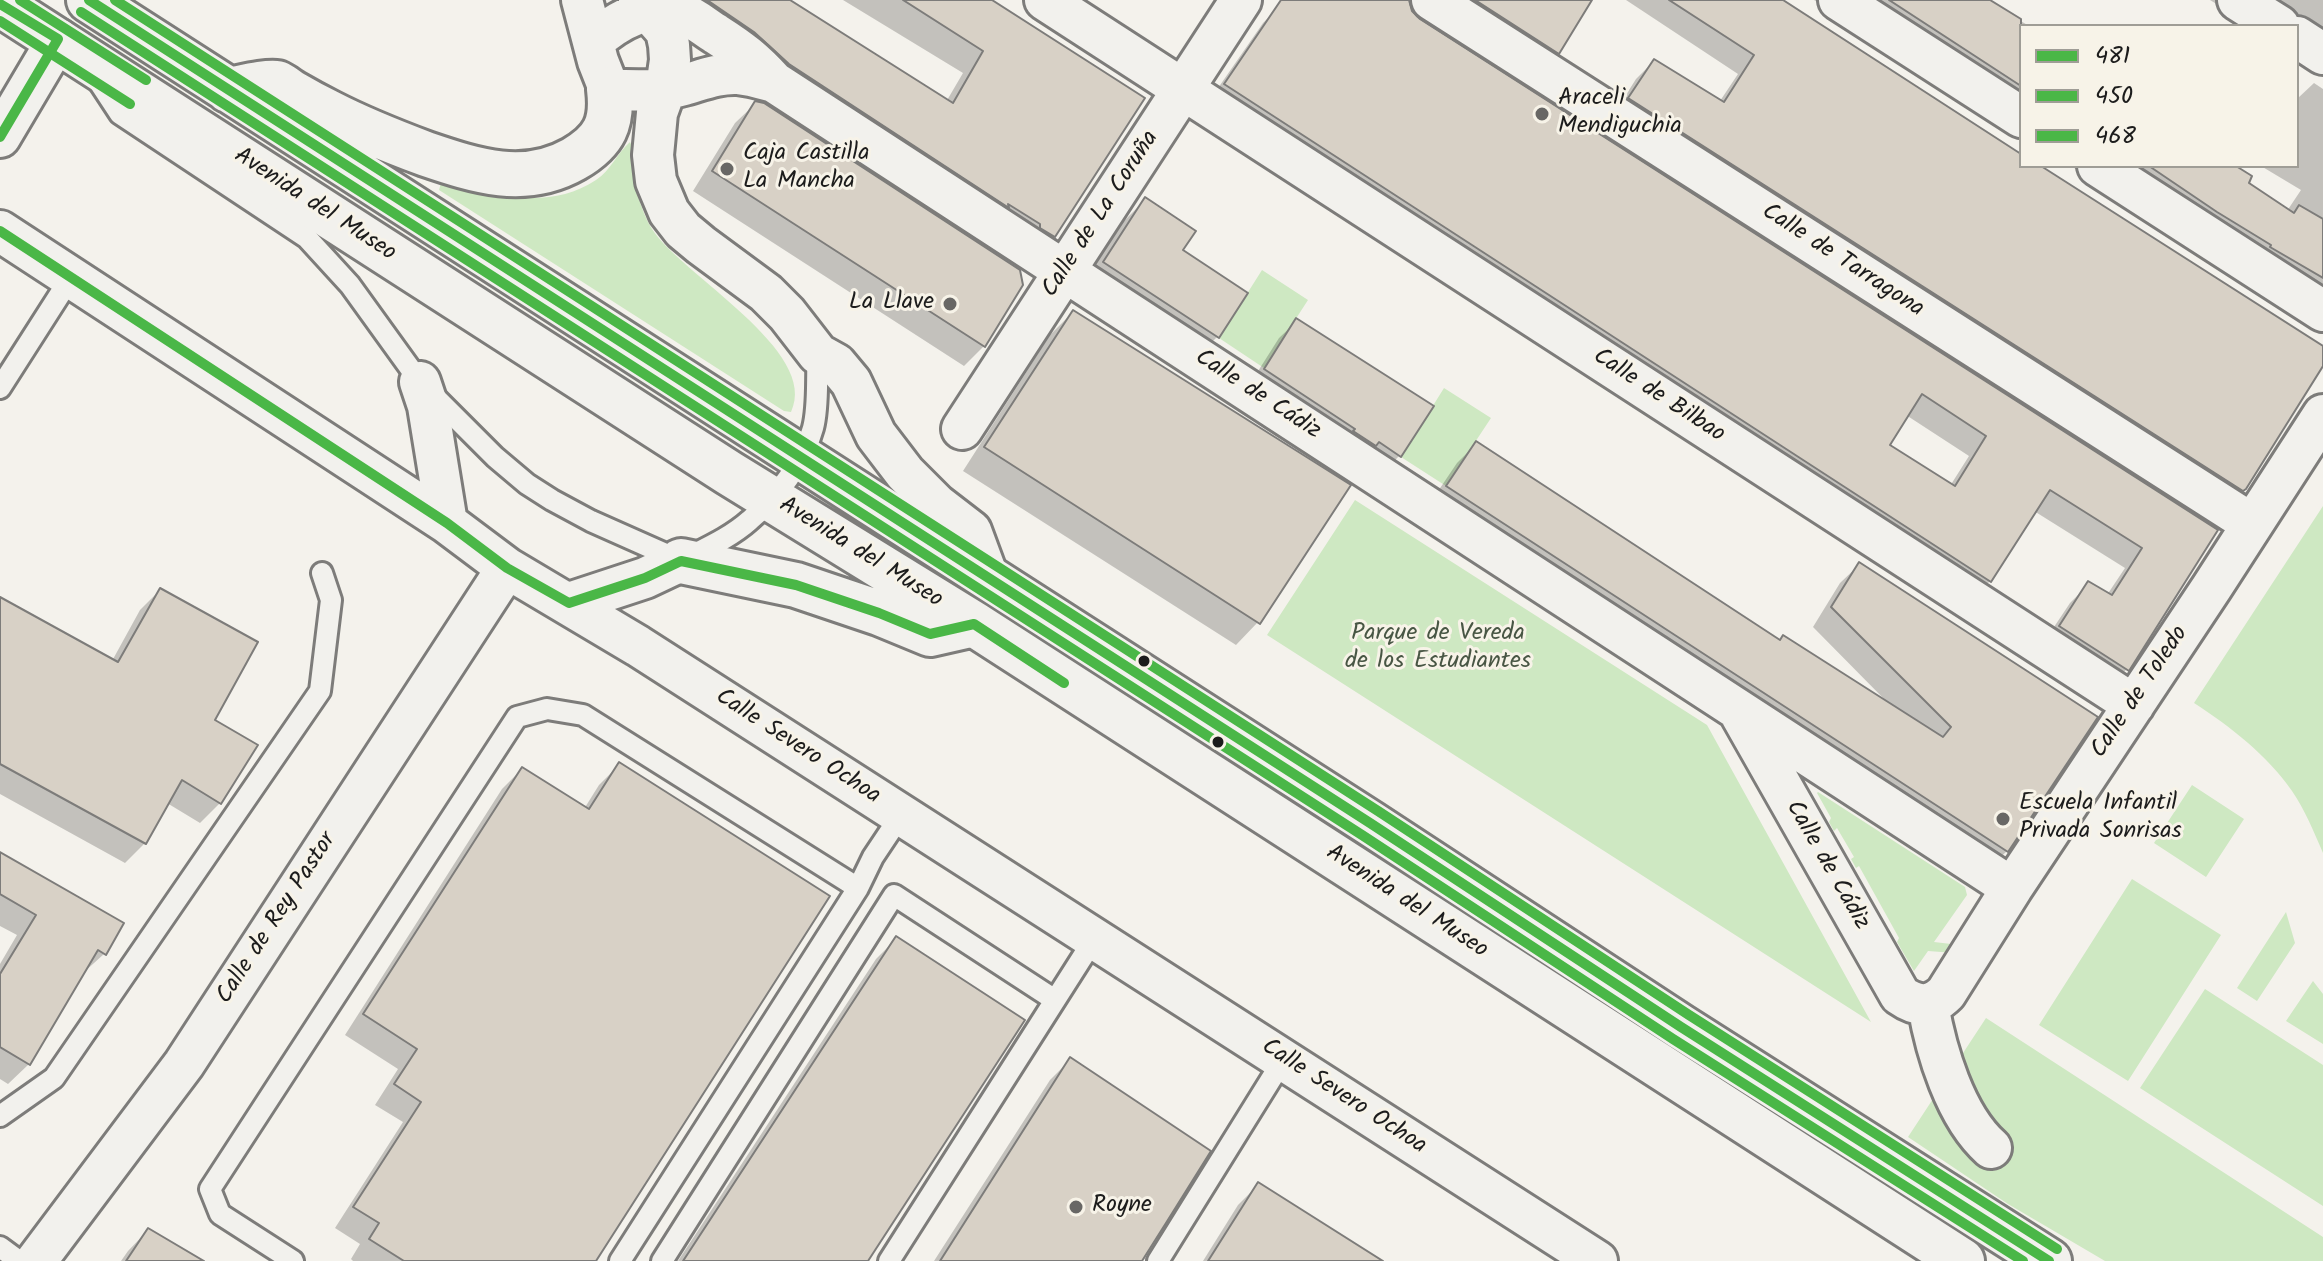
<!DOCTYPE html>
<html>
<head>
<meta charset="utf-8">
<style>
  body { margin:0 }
  #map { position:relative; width:2323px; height:1261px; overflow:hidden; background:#f4f2ec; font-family:Kalam,sans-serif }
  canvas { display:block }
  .legend { position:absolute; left:2019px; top:24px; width:280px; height:144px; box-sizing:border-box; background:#f7f3e8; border:2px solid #9f9d96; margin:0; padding:10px 14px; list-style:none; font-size:24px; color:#1c1c1c }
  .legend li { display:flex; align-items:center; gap:16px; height:40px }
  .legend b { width:40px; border:2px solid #9f9d96 }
</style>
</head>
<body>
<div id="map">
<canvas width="2323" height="1261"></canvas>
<ul class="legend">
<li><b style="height:10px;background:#4ab747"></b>481</li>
<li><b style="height:10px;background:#4ab747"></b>450</li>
<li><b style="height:10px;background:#4ab747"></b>468</li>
</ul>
</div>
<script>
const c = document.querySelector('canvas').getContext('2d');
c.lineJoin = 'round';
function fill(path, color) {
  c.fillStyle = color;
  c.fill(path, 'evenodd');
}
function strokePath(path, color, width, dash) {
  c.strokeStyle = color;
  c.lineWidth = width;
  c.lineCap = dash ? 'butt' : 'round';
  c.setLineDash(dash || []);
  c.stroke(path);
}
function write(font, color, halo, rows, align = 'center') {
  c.font = font + ' Kalam,sans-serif';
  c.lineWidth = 6;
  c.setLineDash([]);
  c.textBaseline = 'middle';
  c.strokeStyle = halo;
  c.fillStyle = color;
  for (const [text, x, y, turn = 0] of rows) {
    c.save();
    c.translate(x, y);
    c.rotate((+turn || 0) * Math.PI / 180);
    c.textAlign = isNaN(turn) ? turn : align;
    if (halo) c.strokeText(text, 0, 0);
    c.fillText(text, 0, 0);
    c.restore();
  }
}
const green = new Path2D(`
  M630 142 632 146C633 175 637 204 652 229 680 274 821 351 791 412L784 411 439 190 441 183 443 182C492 195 550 211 596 180 611 170 617 153 630 142Z
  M1262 270 1308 300 1264 368 1219 338Z
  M1444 388 1491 418 1446 486 1401 457Z
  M1355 500 1707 725 1871 1022 1267 635Z
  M2323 506V853C2314 832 2305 810 2292 791 2267 755 2231 727 2194 703Z
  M2192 785 2244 819 2206 877 2154 843Z
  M1818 792 1965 887 1967 895 1934 942 1960 945 1955 953 1928 951 1914 971 1897 942 1899 938 1859 866 1856 868 1851 859 1854 857 1837 828 1834 831 1829 822 1831 818 1817 793Z
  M2132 879 2221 935 2128 1081 2039 1025Z
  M2286 912 2295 943 2257 1001 2237 988Z
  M2313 981 2323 994V1044L2286 1021Z
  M2205 989 2323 1065V1206L2140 1088Z
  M1986 1018 2323 1237V1261H2105L2008 1204 1908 1137Z`);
const shadow = new Path2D(`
  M630 0H785L946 102 963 73 843 0H990L1142 99 1053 236 1031 258Z
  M1291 0H1389L2216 530 2127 669 2108 688 2042 645 2070 603 2089 584 2107 595 2125 568 2034 511 1990 581 1971 600 1207 104 1263 23 1283 3ZM1906 415 1969 456 1950 486 1888 446Z
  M1429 0H1590L1557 53 1539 71Z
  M1626 0H1779L2021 155V166H2038L2323 349V362L2241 490 2223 508 1612 117 1636 79 1654 61 1720 101 1738 74Z
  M1814 0H1986L2029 26H2021V134Z
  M2210 0H2323V71L2252 26Z
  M2314 83 2323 89V325L2071 166H2231L2246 184 2287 211 2301 190 2261 166H2297V99Z
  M756 103 984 346 964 366 693 191 735 123Z
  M1145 200 1180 251 1245 293 1217 337 1191 363 1078 289 1119 226Z
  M1073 312 1258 622 1236 645 963 471 1050 335Z
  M1297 321 1431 406 1399 456 1382 474 1248 387 1279 338Z
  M1476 444 1779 642 1888 703 1813 627 1840 583 1860 564 2095 718 2007 851 1987 870 1428 506 1457 463Z
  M160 590 212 720 220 803 200 823 167 803 145 843 125 863 0 794V603L112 661 140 610Z
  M619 765 594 1261H353L351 1259 360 1244 335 1228 403 1122 375 1105 398 1069 345 1035 502 789 522 769 584 809 599 785Z
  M0 867 104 954 83 973 29 1064 8 1084 0 1079V964L17 935 0 926Z
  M896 939 865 1261H678L876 959Z
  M1070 1060 1138 1261H934L1050 1080Z
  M1258 1185 1380 1261H1203L1238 1205Z
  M148 1230 200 1261H121L128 1251Z`);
const building = new Path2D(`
  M707 0H790L953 103 983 51 903 0H992L1145 98 1055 237 1040 228V224L1008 204 1009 208 789 64 754 32Z
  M1281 0H1409L1412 11 1420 19 2218 530 2129 671 2059 626 2088 581 2112 595 2142 548 2050 490 1991 582 1224 84ZM1922 394 1986 436 1955 486 1890 445Z
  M1475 0H1592L1559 54Z
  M1669 0H1783L2021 154V166H2041L2323 346V366L2246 489 2243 491 1628 98 1654 59 1724 102 1754 55Z
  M1889 0H1990L2021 19V86Z
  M755 101 764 103 1020 270 1023 285 985 347 712 171Z
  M2149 166H2236L2252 176 2249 183 2294 213 2299 205 2323 219V278L2270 247 2271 245 2217 212Z
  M1145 197 1196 231 1183 250 1248 293 1219 338 1103 262Z
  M1073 310 1351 485 1260 624 984 447Z
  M1296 318 1434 406 1401 457 1379 442 1376 446 1353 431 1355 429 1264 369Z
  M1476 441 1780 640 1783 635 1943 737 1951 727 1831 607 1859 562 2098 717 2008 852 1446 486Z
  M160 588 258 642 215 720 258 745 221 804 182 780 146 844 0 764V597L118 662Z
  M619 762 830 896 596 1261H404L369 1239 379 1223 353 1207 421 1102 394 1084 417 1049 363 1014 522 767 589 809Z
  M0 852 124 923 106 955 98 950 30 1065 0 1047V974L36 915 0 894Z
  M896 936 1025 1020 868 1261H683Z
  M1070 1057 1211 1151 1166 1223 1142 1261H940Z
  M1258 1182 1383 1261H1208Z
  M148 1228 204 1261H126Z`);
const lane = new Path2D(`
  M99 82 120 114 307 238 350 285 420 382 495 457 527 484 552 500 591 521 681 561C704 549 730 538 750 520 777 497 804 462 813 428 819 405 816 378 818 354
  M0 388 71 277
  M0 1116 54 1078 320 691 331 600 322 573
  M0 1247 19 1261
  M293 1261 220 1214 210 1189 517 717 547 709 583 715 858 888
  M620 1261 858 888 873 857 901 815
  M662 1261 894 895 1055 1000
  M889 1261 1094 939
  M1158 1261 1283 1060`);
const street = new Path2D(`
  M582 0 598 61 609 89C634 91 660 92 684 85 702 80 718 73 738 74 750 75 763 79 774 82
  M639 0 666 31 669 45 670 60 666 88 657 113 653 155 656 181 669 212 683 230 701 245 766 293 787 314 818 354 836 364 851 382 876 435 905 473 936 504 971 531 988 577
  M1045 0 2134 705
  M1432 0 2252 524
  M1839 0 2021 117
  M2238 0 2279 26
  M2297 37 2323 54
  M593 42C616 21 652 0 684 14 696 19 706 28 716 34 741 50 754 60 774 82L2012 888
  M0 137 58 39
  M2098 166 2323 311
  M0 231 447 523 507 568 638 646 1597 1261
  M420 382 428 406 447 523
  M962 429 1241 0
  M569 603 645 578 681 561
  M1741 715 1900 995C1917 1007 1931 1008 1946 993L2012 888 2212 587 2323 415
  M1928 1005C1936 1051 1955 1116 1991 1148
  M36 1261 184 1064 507 568`);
const highway = new Path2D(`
  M89 0 1370 823 1681 1027 2049 1261
  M0 4 729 473 974 624 1962 1261
  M228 90C240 88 267 81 277 83 282 85 288 90 293 93 305 100 318 107 330 113 361 129 394 142 426 154 476 171 525 187 574 159 605 141 613 123 609 89
  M681 561 796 585 879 613 930 634 974 624`);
const bus1 = new Path2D(`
  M89 0 1370 823 1681 1027 2049 1261
  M0 4 58 39 0 137
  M0 231 447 523 507 568 569 603 645 578 681 561 796 585 879 613 930 634 974 624 1064 683`);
const bus2 = new Path2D(`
  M81 12 1362 835 1673 1039 2023 1261
  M0 21 130 104`);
const bus3 = new Path2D(`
  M20 0 146 80
  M115 0 1378 811 1689 1015 2057 1249`);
const markers = [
  [1542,114,8,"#686765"],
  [727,169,8,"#686765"],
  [950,304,8,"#686765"],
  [1144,661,7,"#1c1c1c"],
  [1218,742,7,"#1c1c1c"],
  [2003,819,8,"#686765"],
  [1076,1207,8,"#686765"]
];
const poiNames = [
  ["Araceli",1558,100],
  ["Mendiguchia",1558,128],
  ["Caja Castilla",743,155],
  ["La Mancha",743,183],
  ["La Llave",934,304,"right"],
  ["Escuela Infantil",2019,805],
  ["Privada Sonrisas",2019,833],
  ["Royne",1092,1207]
];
const streetNames = [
  ["Avenida del Museo",314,206,33],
  ["Calle de La Coruña",1102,215,-57],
  ["Calle de Tarragona",1842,262,33],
  ["Calle de Cádiz",1257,396,33],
  ["Calle de Bilbao",1658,397,33],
  ["Avenida del Museo",860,554,32],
  ["Calle de Toledo",2141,693,-56],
  ["Calle Severo Ochoa",797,748,33],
  ["Calle de Cádiz",1826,866,60],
  ["Avenida del Museo",1406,903,33],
  ["Calle de Rey Pastor",278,919,-57],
  ["Calle Severo Ochoa",1343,1098,33]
];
const parkNames = [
  ["Parque de Vereda",1438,635],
  ["de los Estudiantes",1438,663]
];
fill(green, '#cee8c2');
fill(shadow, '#0003');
fill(building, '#d8d1c6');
strokePath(building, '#7d7c7a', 2);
strokePath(lane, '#7d7c7a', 26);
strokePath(street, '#7d7c7a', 46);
strokePath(highway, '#7d7c7a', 50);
strokePath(lane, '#f2f1ed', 20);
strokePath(street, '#f2f1ed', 40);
strokePath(highway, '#f2f1ed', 44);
strokePath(bus1, '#4ab747', 10);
strokePath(bus2, '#4ab747', 10);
strokePath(bus3, '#4ab747', 10);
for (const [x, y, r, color] of markers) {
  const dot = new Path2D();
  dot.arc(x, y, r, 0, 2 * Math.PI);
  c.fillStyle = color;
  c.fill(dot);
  strokePath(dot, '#f7f3e8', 3);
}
write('24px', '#1c1c1c', '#f7f3e8', poiNames, 'left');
write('24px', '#1c1c1c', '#f7f3e8', streetNames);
write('24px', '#485644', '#f7f3e8', parkNames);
</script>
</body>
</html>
